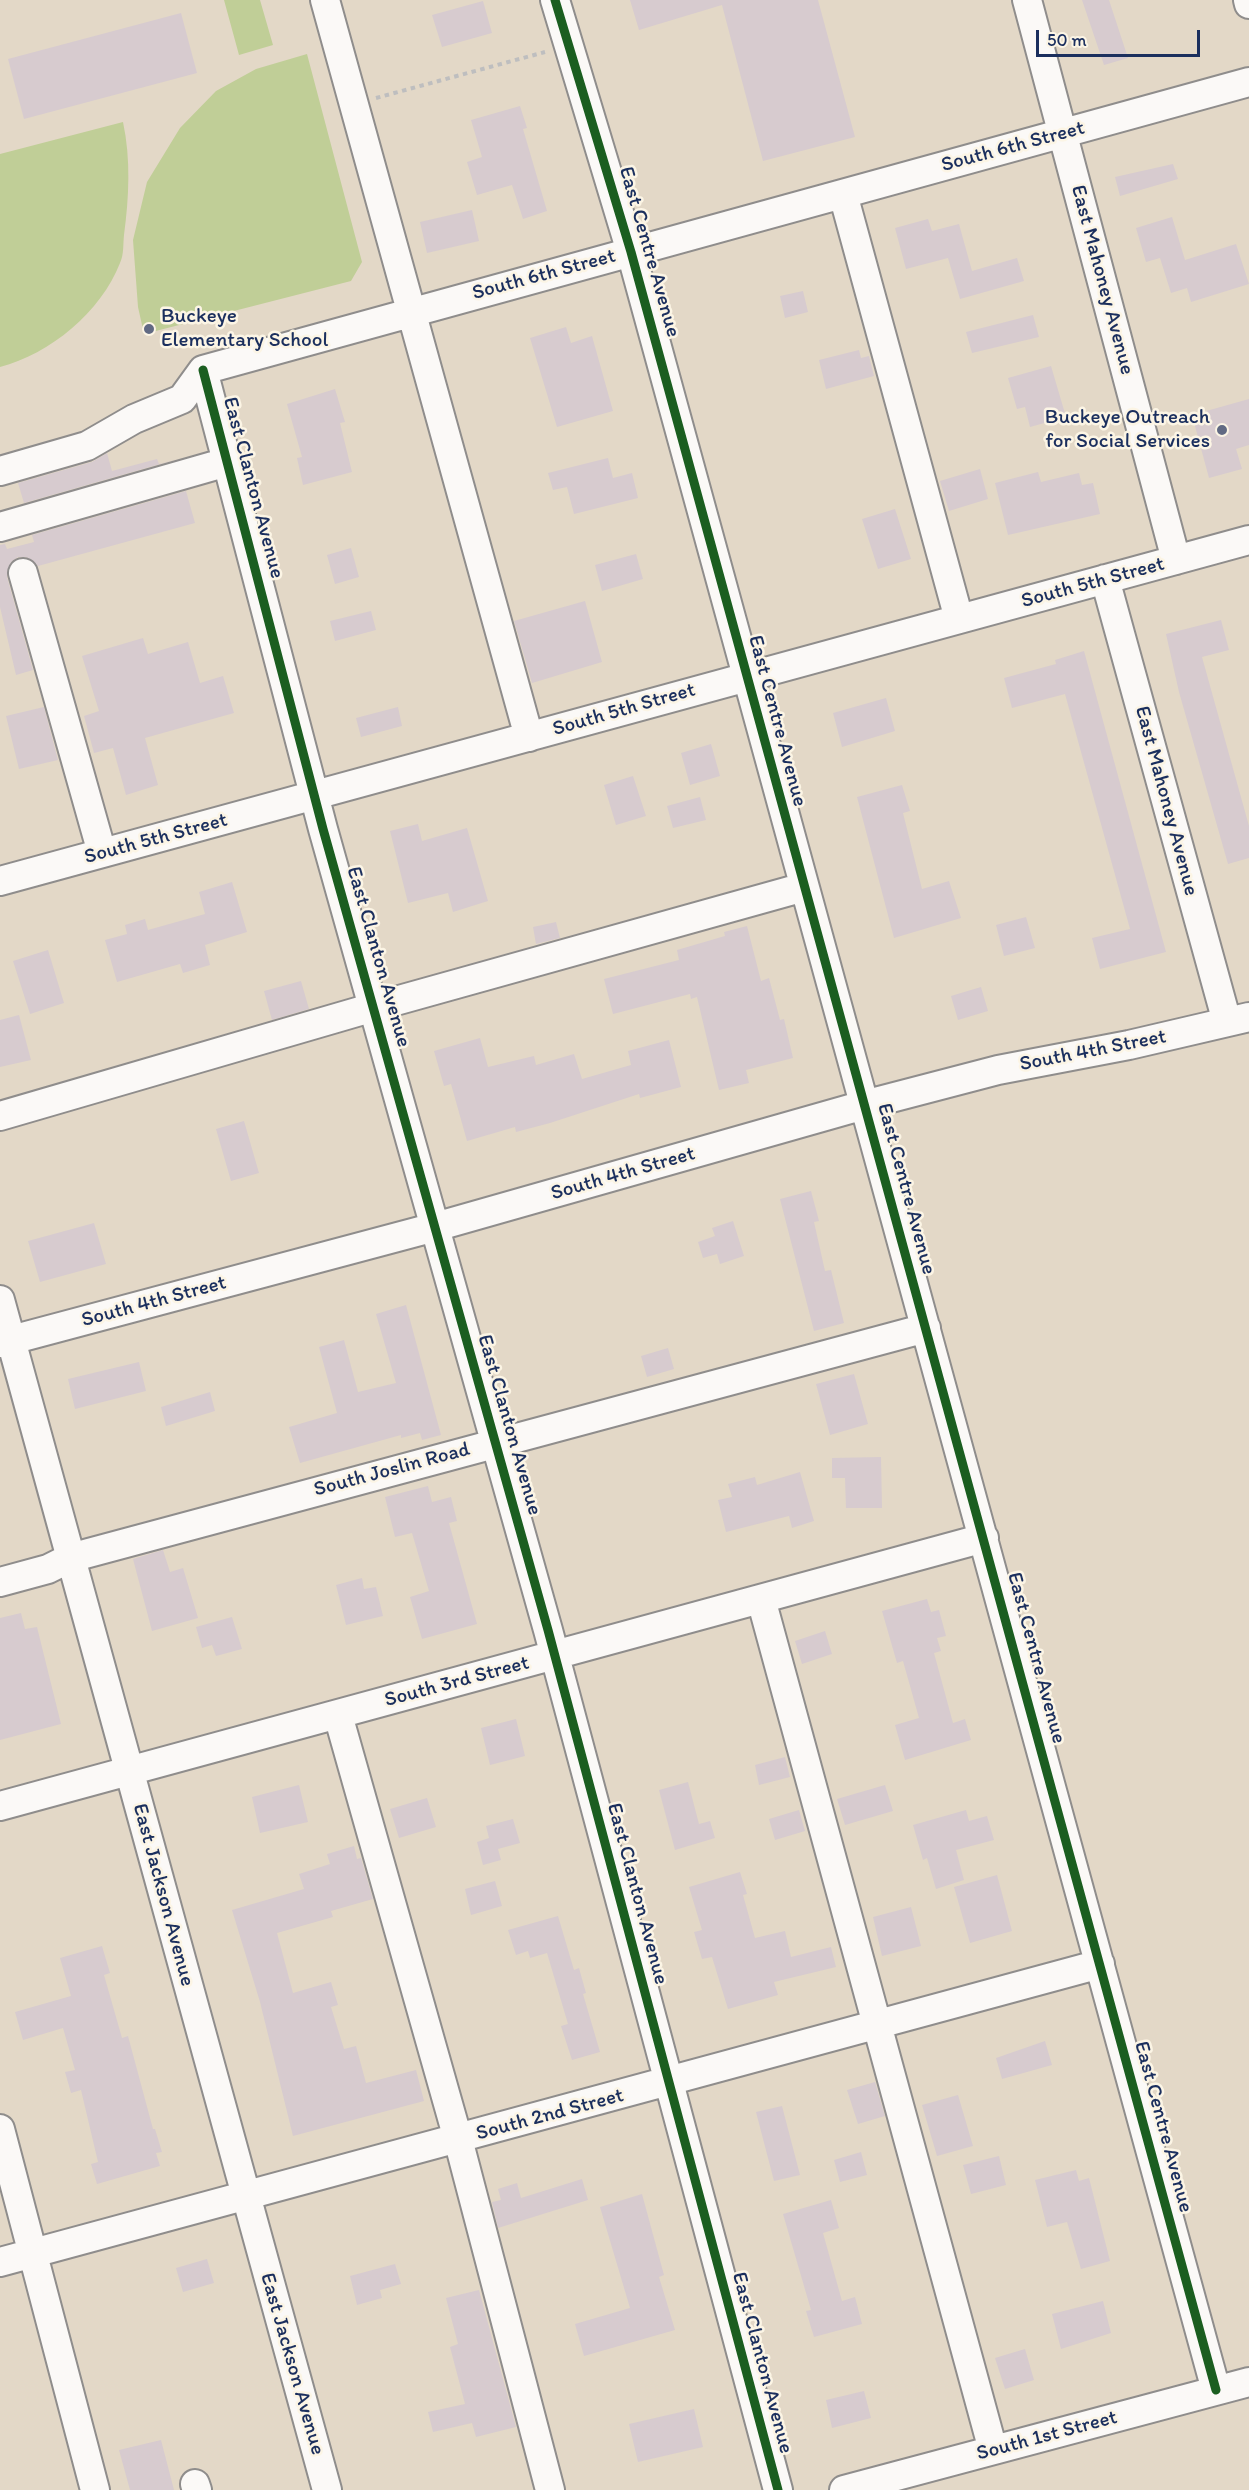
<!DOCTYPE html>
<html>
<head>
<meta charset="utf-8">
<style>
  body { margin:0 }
  #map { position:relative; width:1249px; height:2490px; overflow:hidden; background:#e3d8c7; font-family:Itim,sans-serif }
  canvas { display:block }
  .scale { position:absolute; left:1036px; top:30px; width:164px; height:27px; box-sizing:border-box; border:3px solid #1b2f5e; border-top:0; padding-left:8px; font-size:18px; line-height:21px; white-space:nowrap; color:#1b2f5e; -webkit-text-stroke:4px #fcf5e5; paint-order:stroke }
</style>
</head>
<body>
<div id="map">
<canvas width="1249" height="2490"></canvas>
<div class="scale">50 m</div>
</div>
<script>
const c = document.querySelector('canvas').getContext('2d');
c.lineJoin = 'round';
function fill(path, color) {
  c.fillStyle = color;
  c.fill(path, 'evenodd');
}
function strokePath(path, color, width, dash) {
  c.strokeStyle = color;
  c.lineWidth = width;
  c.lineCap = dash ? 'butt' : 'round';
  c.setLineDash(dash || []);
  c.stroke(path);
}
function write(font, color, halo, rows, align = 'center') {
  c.font = font + ' Itim,sans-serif';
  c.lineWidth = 5;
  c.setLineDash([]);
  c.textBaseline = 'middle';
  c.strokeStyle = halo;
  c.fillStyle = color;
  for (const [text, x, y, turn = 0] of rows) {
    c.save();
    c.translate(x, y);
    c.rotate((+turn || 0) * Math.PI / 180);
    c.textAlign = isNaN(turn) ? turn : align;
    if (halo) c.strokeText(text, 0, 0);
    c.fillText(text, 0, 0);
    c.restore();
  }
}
const green = new Path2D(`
  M224 0H260L273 45 239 55Z
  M307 54 362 262 351 281 144 334 138 307 133 240 147 182 180 128 216 91 256 69Z
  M123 122C131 159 129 198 124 235 123 244 124 255 120 263 101 312 50 354 0 367V154Z`);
const building = new Path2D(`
  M630 0H818L855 137 763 161 722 5 639 30Z
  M1082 0H1109L1128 58 1104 65Z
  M483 1 492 33 442 47 432 15Z
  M181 13 197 73 24 119 8 59Z
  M520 106 527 128 523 129 547 211 523 219 512 185 477 195 467 162 482 157 471 120Z
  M1173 164 1178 179 1120 196 1115 177Z
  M472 210 479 241 427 253 420 222Z
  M1172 217 1185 260 1236 244 1249 284 1191 302 1187 288 1171 293 1160 258 1146 262 1136 228Z
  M928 219 932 231 959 224 972 271 1017 258 1024 281 960 299 948 258 906 269 895 228Z
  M803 291 808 312 785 318 780 296Z
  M1033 315 1039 337 972 353 966 332Z
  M566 327 571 343 592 336 613 411 557 427 530 338Z
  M859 350 861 358 869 356 874 376 826 389 819 360Z
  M1051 366 1066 417 1030 427 1025 407 1017 409 1008 378Z
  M335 389 345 422 340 423 352 472 303 485 297 458 302 457 287 404Z
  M1249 399V445L1236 449 1242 469 1209 478 1192 415Z
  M107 453 112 471 157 459 159 464 178 459 24 503 18 483 92 462Z
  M608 458 613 478 632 473 638 498 574 514 567 487 553 490 548 473Z
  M980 469 988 499 949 511 940 481Z
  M1038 472 1041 482 1079 473 1082 485 1093 483 1100 514 1008 535 995 483Z
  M186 491 195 523 38 566 26 557H18L11 562 7 577 33 670 16 675 0 607V545L5 544 7 549 34 542 32 535Z
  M895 509 911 559 878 569 862 519Z
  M351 548 359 577 335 584 327 555Z
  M636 554 643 579 602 591 595 565Z
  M585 601 602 662 532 683 514 621Z
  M371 611 376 630 335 641 330 621Z
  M1221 620 1229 650 1202 657 1249 826V858L1228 864 1179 692 1166 634Z
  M143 638 148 654 188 642 200 683 223 676 234 713 145 738 158 785 126 795 113 748 94 753 84 716 99 711 82 656Z
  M1084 651 1166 952 1100 969 1092 938 1130 929 1065 694 1012 708 1004 678 1056 664 1055 660Z
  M886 698 895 731 842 747 833 713Z
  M44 707 58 760 19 769 6 716Z
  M398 707 402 726 361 737 356 718Z
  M711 744 720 776 690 785 681 753Z
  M633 776 646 816 616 825 604 785Z
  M902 785 910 811 903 813 922 889 949 881 961 918 894 938 857 797Z
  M700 797 706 820 673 828 667 806Z
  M418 824 422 841 467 828 488 901 453 912 448 893 408 903 390 831Z
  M232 882 247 932 205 945 210 965 183 973 180 964 117 982 105 940 127 934 125 925 145 919 148 930 205 914 199 892Z
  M1026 917 1035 948 1004 956 996 925Z
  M556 922 560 938 536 944 533 927Z
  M747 926 761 981 769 978 780 1020 784 1019 793 1058 746 1070 749 1083 719 1090 697 997 691 999 690 994 613 1014 604 979 679 960 677 950 725 936 724 932Z
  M48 950 64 1003 30 1014 13 961Z
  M301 981 309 1009 272 1020 264 991Z
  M981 987 988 1011 958 1020 951 996Z
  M19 1015 31 1060 0 1067V1020Z
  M480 1038 488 1067 534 1056 536 1065 574 1054 582 1079 631 1065 628 1051 669 1040 681 1087 640 1098 639 1094 550 1123 516 1132 515 1127 467 1141 451 1084 444 1086 434 1051Z
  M244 1121 259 1173 231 1181 216 1129Z
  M811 1191 819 1221 814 1222 825 1271 831 1270 844 1323 814 1331 780 1199Z
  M733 1221 744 1256 720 1264 717 1254 703 1258 698 1242 715 1236 712 1228Z
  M94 1223 106 1264 40 1282 28 1241Z
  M406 1305 441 1435 422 1440 420 1433 401 1438V1435L300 1463 289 1427 337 1413 319 1347 344 1340 358 1392 396 1383 376 1314Z
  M668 1348 674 1369 647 1377 641 1356Z
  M139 1362 146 1391 75 1409 68 1379Z
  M854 1374 868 1424 830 1435 816 1384Z
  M210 1392 215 1411 166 1426 161 1407Z
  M881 1457 882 1508H846L845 1478H832V1458Z
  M800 1472 814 1521 792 1528 789 1516 726 1532 718 1500 732 1497 728 1484 755 1477 757 1485Z
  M428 1486 432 1502 451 1497 457 1521 449 1523 477 1624 422 1639 410 1597 429 1591 412 1533 395 1537 385 1497Z
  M163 1550 170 1572 183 1568 198 1618 152 1631 133 1559Z
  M362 1578 364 1589 376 1587 383 1616 346 1625 336 1585Z
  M927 1599 931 1612 939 1610 946 1636 937 1638 941 1651 934 1653 953 1723 965 1719 971 1740 905 1760 895 1725 919 1718 903 1661 897 1663 882 1611Z
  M21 1613 25 1629 37 1627 61 1724 0 1740V1618Z
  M232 1617 242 1649 216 1656 212 1645 202 1648 196 1627Z
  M825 1631 832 1654 802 1664 795 1641Z
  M516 1719 525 1756 490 1765 481 1728Z
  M785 1757 790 1777 759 1785 755 1765Z
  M688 1782 699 1824 710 1821 715 1838 675 1850 659 1790Z
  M299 1785 308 1822 260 1833 252 1797Z
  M885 1785 893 1811 845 1825 837 1799Z
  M427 1798 436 1827 399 1838 390 1809Z
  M799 1810 805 1831 775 1840 769 1819Z
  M966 1810 969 1821 987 1816 994 1840 956 1850 964 1880 936 1889 927 1858 923 1860 913 1825Z
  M513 1819 520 1843 498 1849 501 1860 483 1865 477 1842 489 1838 486 1826Z
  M354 1846 357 1859 361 1858 373 1899 331 1911 333 1917 277 1933 293 1993 331 1982 338 2005 331 2007 344 2049 356 2046 366 2083 416 2070 424 2101 293 2136 260 2002 232 1910 304 1889 299 1874 330 1864 327 1854Z
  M740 1872 747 1894 743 1895 755 1938 785 1931 791 1957 831 1947 836 1967 774 1982 778 1995 728 2009 712 1957 702 1959 694 1932 702 1930 689 1887Z
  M997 1875 1012 1931 970 1943 954 1887Z
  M495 1881 502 1906 471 1915 465 1889Z
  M911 1907 921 1946 882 1956 873 1917Z
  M558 1916 574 1970 579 1968 586 1993 583 1994 600 2052 572 2060 561 2026 568 2024 547 1953 530 1958 528 1951 516 1955 508 1930Z
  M102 1946 110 1973 104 1975 122 2038 128 2036 153 2129H155L162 2152 156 2153 160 2166 97 2184 91 2164 98 2162 81 2090 71 2093 65 2072 75 2070 63 2028 23 2040 15 2012 71 1996 60 1958Z
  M1045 2041 1052 2065 1002 2079 996 2058Z
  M875 2082 885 2116 858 2124 847 2090Z
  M958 2095 973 2146 937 2156 922 2105Z
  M782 2106 800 2175 774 2181 756 2112Z
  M861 2152 867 2175 840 2182 834 2160Z
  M999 2156 1006 2185 971 2194 963 2165Z
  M1076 2170 1079 2181 1089 2178 1110 2261 1081 2269 1067 2222 1047 2227 1035 2180Z
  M582 2179 588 2200 498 2228 492 2202 501 2200 498 2189 517 2183 521 2198Z
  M642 2194 664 2275 659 2277 675 2330 584 2356 575 2324 630 2308 600 2207Z
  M831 2200 839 2228 823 2233 842 2301 855 2297 862 2324 814 2337 806 2311 811 2310 783 2214Z
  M207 2259 214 2283 183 2292 176 2268Z
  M395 2264 401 2284 380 2290 382 2298 357 2305 350 2276Z
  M479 2290 516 2427 476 2437 472 2423 433 2432 428 2412 465 2404 450 2347 458 2344 446 2298Z
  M1103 2301 1111 2333 1061 2349 1052 2314Z
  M1025 2349 1034 2380 1005 2389 995 2358Z
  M864 2391 871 2418 832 2428 826 2400Z
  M694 2409 703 2447 638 2462 629 2424Z
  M161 2440 174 2490H130L119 2450Z`);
const path = new Path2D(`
  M376 98 545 52`);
const minor = new Path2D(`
  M325 0 529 737
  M555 0 631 252 1216 2390
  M1027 0 1176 560
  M1248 0 1249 4
  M843 194 959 619
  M203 370 323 829 548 1630 778 2490
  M0 471 87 446 134 419 182 399 203 370 1249 82
  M0 527 227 462
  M23 573 102 853
  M1105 579 1227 1022
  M0 881 1249 540
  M0 1116 374 1007 804 887
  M0 1300 327 2490
  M0 1343 435 1227 864 1105 998 1070 1129 1045 1249 1017
  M0 1582 48 1569 70 1558 926 1328
  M761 1599 993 2450
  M338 1715 458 2139 550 2490
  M0 1806 984 1538
  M0 2129 95 2490
  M0 2262 1100 1964
  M195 2484 197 2490
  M844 2490 1249 2382`);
const cycleway = new Path2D(`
  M555 0 631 252 1216 2390
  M203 370 323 829 548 1630 778 2490`);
const markers = [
  [149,329,6,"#616a83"],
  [1222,430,6,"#616a83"]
];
const streetNames = [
  ["South 6th Street",1013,147,-15],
  ["East Centre Avenue",649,252,74],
  ["South 6th Street",544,275,-15],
  ["East Mahoney Avenue",1102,280,75],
  ["East Clanton Avenue",253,488,75],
  ["South 5th Street",1093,583,-15],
  ["South 5th Street",624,710,-16],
  ["East Centre Avenue",777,721,75],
  ["East Mahoney Avenue",1166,801,75],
  ["South 5th Street",156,839,-15],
  ["East Clanton Avenue",378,957,74],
  ["South 4th Street",1093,1051,-11],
  ["South 4th Street",623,1174,-16],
  ["East Centre Avenue",906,1189,75],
  ["South 4th Street",154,1302,-15],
  ["East Clanton Avenue",509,1425,74],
  ["South Joslin Road",392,1470,-15],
  ["East Centre Avenue",1036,1658,75],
  ["South 3rd Street",457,1682,-15],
  ["East Clanton Avenue",637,1894,75],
  ["East Jackson Avenue",163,1895,75],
  ["South 2nd Street",550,2115,-15],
  ["East Centre Avenue",1163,2127,75],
  ["East Clanton Avenue",762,2363,75],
  ["East Jackson Avenue",292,2364,74],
  ["South 1st Street",1047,2436,-15]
];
const poiNames = [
  ["Buckeye",161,317],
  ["Elementary School",161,341],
  ["Buckeye Outreach",1210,418,"right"],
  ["for Social Services",1210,442,"right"]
];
fill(green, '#c0ce97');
fill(building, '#d7cbcf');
strokePath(minor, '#8f8d8c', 32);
strokePath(path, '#bebebf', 4, [4.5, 4.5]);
strokePath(minor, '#fbf9f7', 28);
strokePath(cycleway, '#1b5e20', 9);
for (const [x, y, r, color] of markers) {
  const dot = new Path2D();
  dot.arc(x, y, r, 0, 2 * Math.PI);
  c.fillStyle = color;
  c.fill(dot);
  strokePath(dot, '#fcf5e5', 2);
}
write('21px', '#1b2f5e', '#fcf5e5', streetNames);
write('21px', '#1b2f5e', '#fcf5e5', poiNames, 'left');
</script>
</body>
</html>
